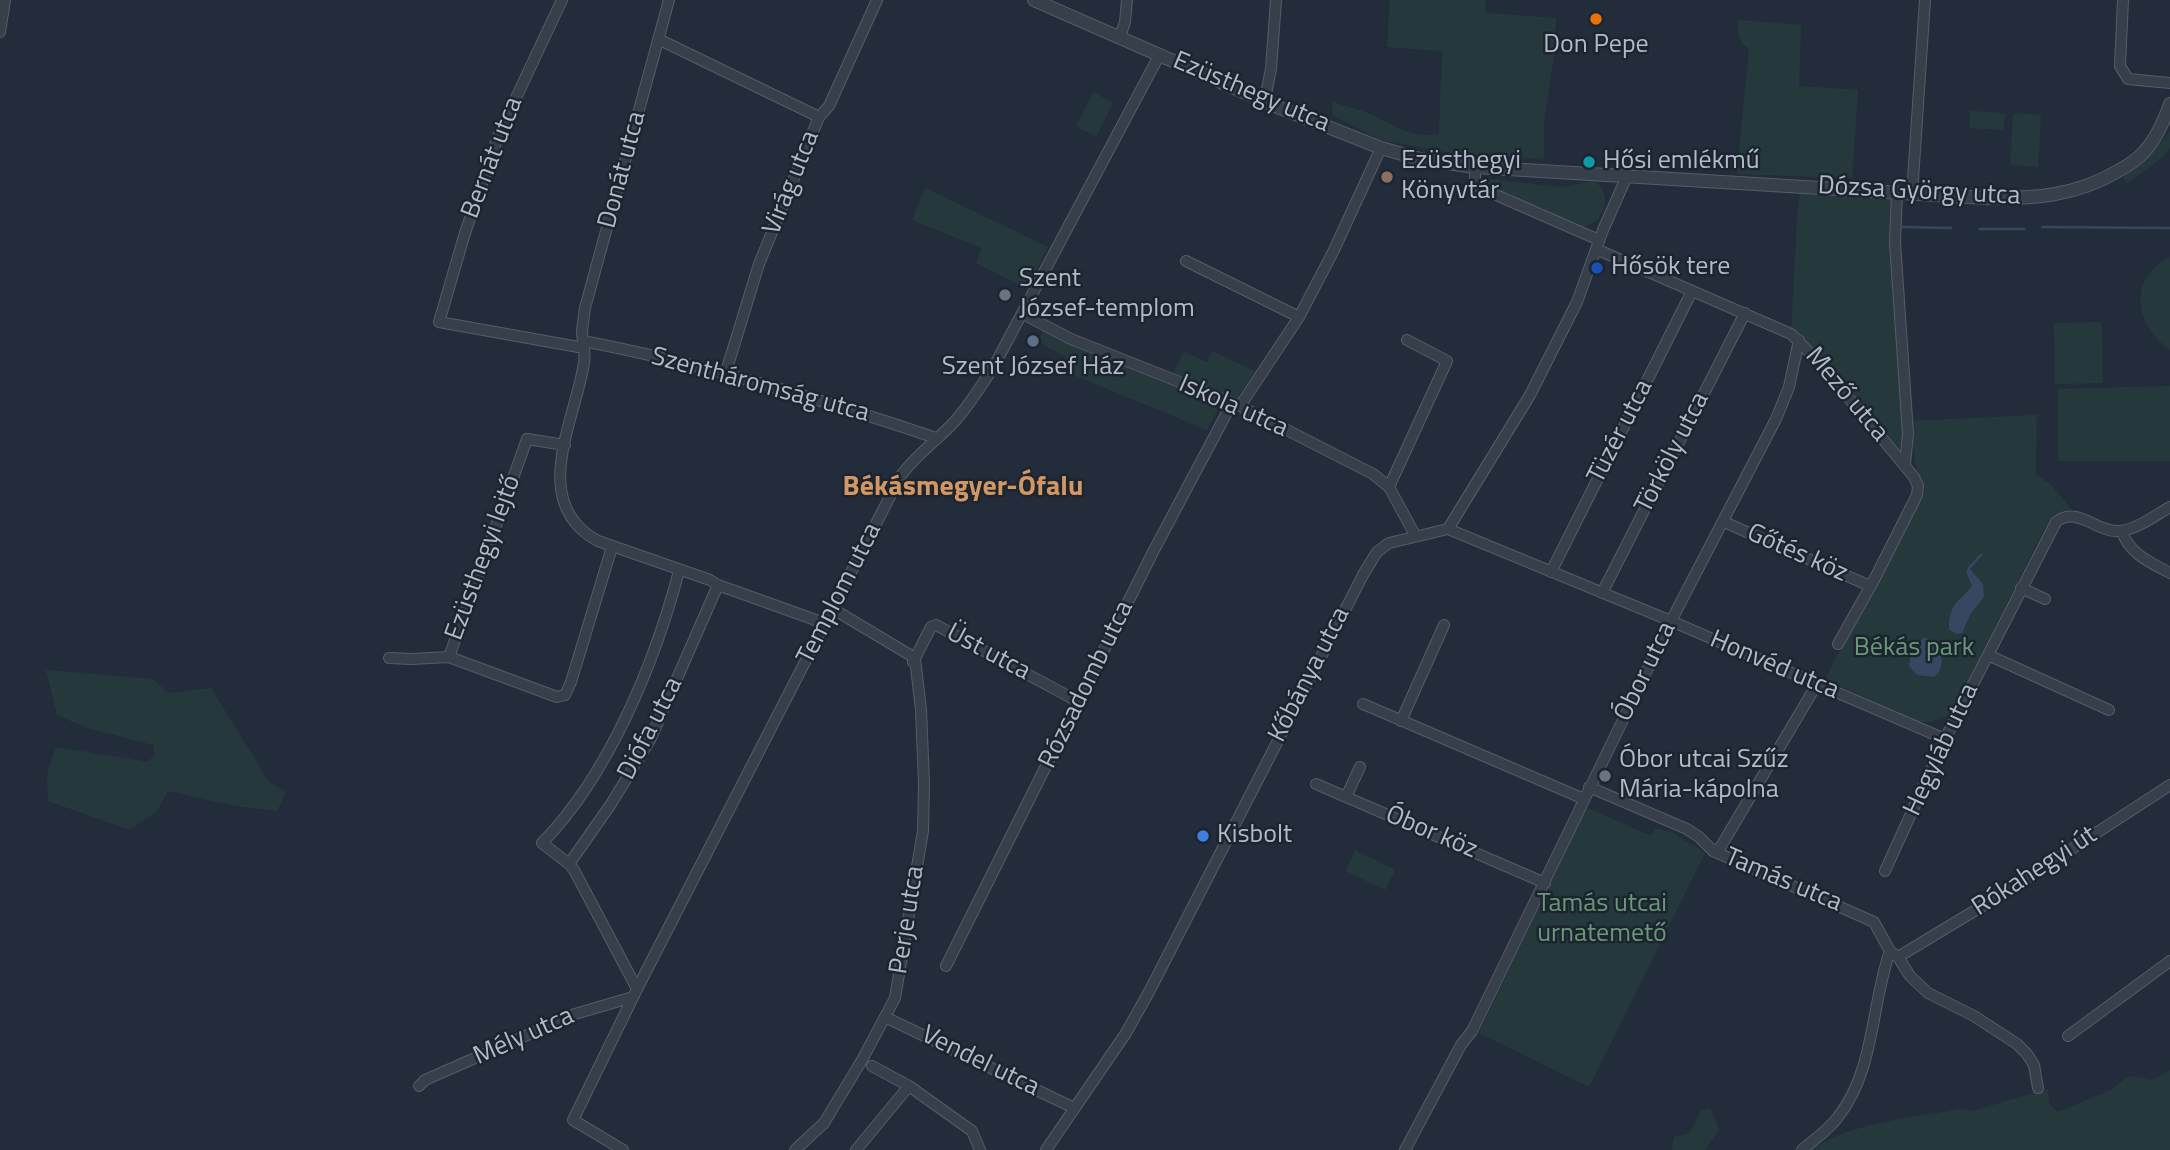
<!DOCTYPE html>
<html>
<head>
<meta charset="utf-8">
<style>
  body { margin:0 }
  canvas { display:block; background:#232c3b }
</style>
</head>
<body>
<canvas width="2170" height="1150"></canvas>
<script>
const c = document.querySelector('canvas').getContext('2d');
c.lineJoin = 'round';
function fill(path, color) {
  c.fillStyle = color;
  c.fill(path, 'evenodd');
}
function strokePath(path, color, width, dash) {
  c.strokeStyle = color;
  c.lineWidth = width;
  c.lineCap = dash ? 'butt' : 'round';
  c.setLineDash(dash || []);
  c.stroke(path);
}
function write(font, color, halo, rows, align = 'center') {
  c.font = font + ' "Titillium Web",sans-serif';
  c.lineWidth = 5;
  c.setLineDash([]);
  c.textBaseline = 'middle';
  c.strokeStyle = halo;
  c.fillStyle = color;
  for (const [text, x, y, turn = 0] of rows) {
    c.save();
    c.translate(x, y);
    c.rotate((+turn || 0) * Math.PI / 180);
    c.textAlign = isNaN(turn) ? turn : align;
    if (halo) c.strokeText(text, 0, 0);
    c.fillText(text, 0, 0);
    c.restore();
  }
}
const green = new Path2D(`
  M1390 0H1485L1486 13 1556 18 1554 56 1544 121V159L1457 154 1381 140 1332 115 1333 102C1344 106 1355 108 1365 112 1391 123 1410 139 1439 134L1442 51 1387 47Z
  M1738 20 1801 25 1799 86 1858 90 1852 178 1737 174 1749 49C1738 41 1737 34 1738 20Z
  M1093 92 1113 103 1096 137 1076 126Z
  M1970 111 2005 113 2004 130 1969 128Z
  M2013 113 2041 115 2038 167 2010 165Z
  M2170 131V148L2161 159 2127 183 2123 177 2159 145Z
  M1489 179 1560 187 1594 181C1616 195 1602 227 1579 227L1487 187Z
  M925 188 1048 247 1027 289 976 263 981 248 912 220Z
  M1800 192 1897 193 1904 463 1791 334 1797 219Z
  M2170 257V350C2135 324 2127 279 2170 257Z
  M2102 322 2103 383 2055 384 2054 323Z
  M1043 330 1079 349 1220 405 1207 430 1061 370 1066 357 1038 342Z
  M1212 351 1255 371 1236 399 1173 373 1184 352 1207 362Z
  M2170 386V461H2058V389Z
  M2037 415 2036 474 2051 485 2072 510 2056 514 2043 531 1951 714 1931 722H1919L1825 679 1925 489 1915 463 1911 421Z
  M46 670 152 679 169 693 211 688 269 782 286 792 277 811 236 806 168 791 157 811 130 830 48 801 47 775 56 747 148 762 154 755 153 745 87 728 57 715Z
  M1586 807 1651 836 1655 828 1673 833 1705 853 1589 1087 1479 1033Z
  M1355 850 1395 870 1385 890 1346 871Z
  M2170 1070V1150H1811C1850 1122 1914 1118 1961 1109L1972 1111 2048 1089 2049 1104 2058 1112 2111 1090 2129 1076 2152 1080Z
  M1710 1108 1719 1129 1705 1150H1672L1674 1137 1690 1133 1701 1110Z`);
const water = new Path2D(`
  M1969 568 1983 584 1984 597 1971 613 1962 633 1956 634 1949 629C1949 602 1959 603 1972 586L1966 571Z
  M1924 637 1938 644C1942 656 1945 668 1934 677L1917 675 1909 666 1911 653Z`);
const stream = new Path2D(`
  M1903 227 1951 228
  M2042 227 2170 228
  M1980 229H2024
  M1969 568 1981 555`);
const minor = new Path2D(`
  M562 0 499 134 465 233 439 322 584 348
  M669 0 585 308C584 316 583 323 582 330 582 341 586 352 584 363 575 421 528 503 598 541L710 580 718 585 824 623
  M2123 0 2120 66 2128 79 2170 83
  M0 32 5 0
  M1120 37 1125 22 1127 0
  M658 39 819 117
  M1265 99 1271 69 1276 0
  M1475 167V182L1480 188 1599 240
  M1897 193 1895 242 1908 434 1905 464
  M1912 194 1925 0
  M1596 249 1791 334 1818 361 1914 477 1918 486 1917 495 1874 580 1838 644
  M1186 261 1299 317
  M1023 314 1071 339 1240 406 1373 474 1389 487 1415 535
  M583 341C703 364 821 399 936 438
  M725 375 759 264 819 117 829 106 877 0
  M1240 406 1299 317 1333 252 1381 148
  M1389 487 1447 361 1407 340
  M1724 522 1870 586
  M1448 529 1671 621 1945 739
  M2122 531C2128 553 2151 563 2170 573
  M1551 572 1692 291
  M2021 588 2045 599
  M1602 593 1745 313
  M1988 655 2109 710
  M449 657 557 697 565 695 571 682 612 547
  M389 658 411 659 449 657 527 439 565 445
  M913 662 931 627 936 625 1079 702
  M1363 704 1584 799
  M1401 721 1444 625
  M1316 784 1545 883
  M1589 787 1687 829 1699 837 1713 851 1874 922 1890 951 1898 957 1910 976 1928 993 1974 1016 2017 1044 2027 1054 2034 1065 2038 1088
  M1346 797 1360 767
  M1713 851 1720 848 1817 684
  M569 864 611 804 650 740 718 585
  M1885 871 1945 739 2056 522C2077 505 2097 533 2119 531 2136 530 2156 515 2170 507
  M1898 957 2004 893 2170 785
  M946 966 1153 552 1231 405
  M637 989 574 870 569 864 542 843C609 775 655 662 679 571
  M885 1017 1074 1108
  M2068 1036 2170 961
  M872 1066 909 1086 972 1131 980 1150
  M419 1086 425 1080 575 1014 633 997
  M623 1150 573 1120 637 989 900 477C915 455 937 441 955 421 970 404 982 385 994 366L1160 54
  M795 1150 824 1123 862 1060 895 998 923 831 924 783 921 710 915 658 833 609
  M856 1150 909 1086
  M1046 1150 1126 1033 1150 990 1364 573 1377 552 1389 543 1448 529 1530 395 1577 302 1603 230 1627 176
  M1405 1150 1461 1045 1472 1031 1671 621 1776 419 1789 387 1799 340
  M1802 1150C1814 1139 1828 1131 1838 1117 1875 1070 1871 1005 1890 951`);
const tertiary = new Path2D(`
  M1034 0 1280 108 1381 148 1420 159 1475 167 1985 198C2033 199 2076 196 2118 171 2127 166 2137 160 2144 152 2157 138 2164 121 2170 104`);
const markers = [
  [1596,19,7,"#e8710a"],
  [1589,162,7,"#0f9aa8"],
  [1387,177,7,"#8d6e63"],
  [1597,268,7,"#1a4fb4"],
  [1005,295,7,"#6b7280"],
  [1033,341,7,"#5c6f8a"],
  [1605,776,7,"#6b7280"],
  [1203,836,7,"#3f7fe0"]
];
const poiNames = [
  ["Don Pepe",1596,46,"center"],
  ["Ezüsthegyi",1401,162],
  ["Könyvtár",1401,192],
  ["Hősi emlékmű",1603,162],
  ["Hősök tere",1611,268],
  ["Szent",1019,280],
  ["József-templom",1019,310],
  ["Szent József Ház",1033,368,"center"],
  ["Óbor utcai Szűz",1619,761],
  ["Mária-kápolna",1619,791],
  ["Kisbolt",1217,836]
];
const streetNames = [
  ["Ezüsthegy utca",1251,93,23],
  ["Bernát utca",493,158,-69],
  ["Donát utca",623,170,-75],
  ["Virág utca",792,183,-68],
  ["Dózsa György utca",1919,192,3],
  ["Szentháromság utca",760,386,15],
  ["Mező utca",1846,395,50],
  ["Iskola utca",1233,407,24],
  ["Tüzér utca",1621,432,-63],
  ["Törköly utca",1673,453,-63],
  ["Gőtés köz",1797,554,24],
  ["Ezüsthegyi lejtő",484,558,-70],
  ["Templom utca",840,594,-63],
  ["Üst utca",988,653,28],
  ["Honvéd utca",1774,666,23],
  ["Óbor utca",1646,672,-64],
  ["Kőbánya utca",1310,675,-63],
  ["Rózsadomb utca",1087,685,-64],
  ["Diófa utca",651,729,-63],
  ["Hegyláb utca",1942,750,-65],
  ["Óbor köz",1431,833,23],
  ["Rókahegyi út",2035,872,-33],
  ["Tamás utca",1783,881,23],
  ["Perje utca",908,920,-81],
  ["Mély utca",524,1037,-24],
  ["Vendel utca",980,1062,26]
];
const parkNames = [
  ["Békás park",1914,649],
  ["Tamás utcai",1602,905],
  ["urnatemető",1602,935]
];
const neighbourhoodNames = [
  ["Békásmegyer-Ófalu",963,488]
];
fill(green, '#25393c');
fill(water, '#374762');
strokePath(stream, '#374762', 2.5);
strokePath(minor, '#555c69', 12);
strokePath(tertiary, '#555c69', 14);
strokePath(minor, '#373f4b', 10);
strokePath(tertiary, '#373f4b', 12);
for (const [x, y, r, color] of markers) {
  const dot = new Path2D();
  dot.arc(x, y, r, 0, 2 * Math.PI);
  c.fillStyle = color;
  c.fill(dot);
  strokePath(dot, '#1c2430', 2.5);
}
write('26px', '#b2b9c7', '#1c2430', poiNames, 'left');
write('26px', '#b2b9c7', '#1c2430', streetNames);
write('26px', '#699876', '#1c2430', parkNames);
write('bold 28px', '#d29762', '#1c2430', neighbourhoodNames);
</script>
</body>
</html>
